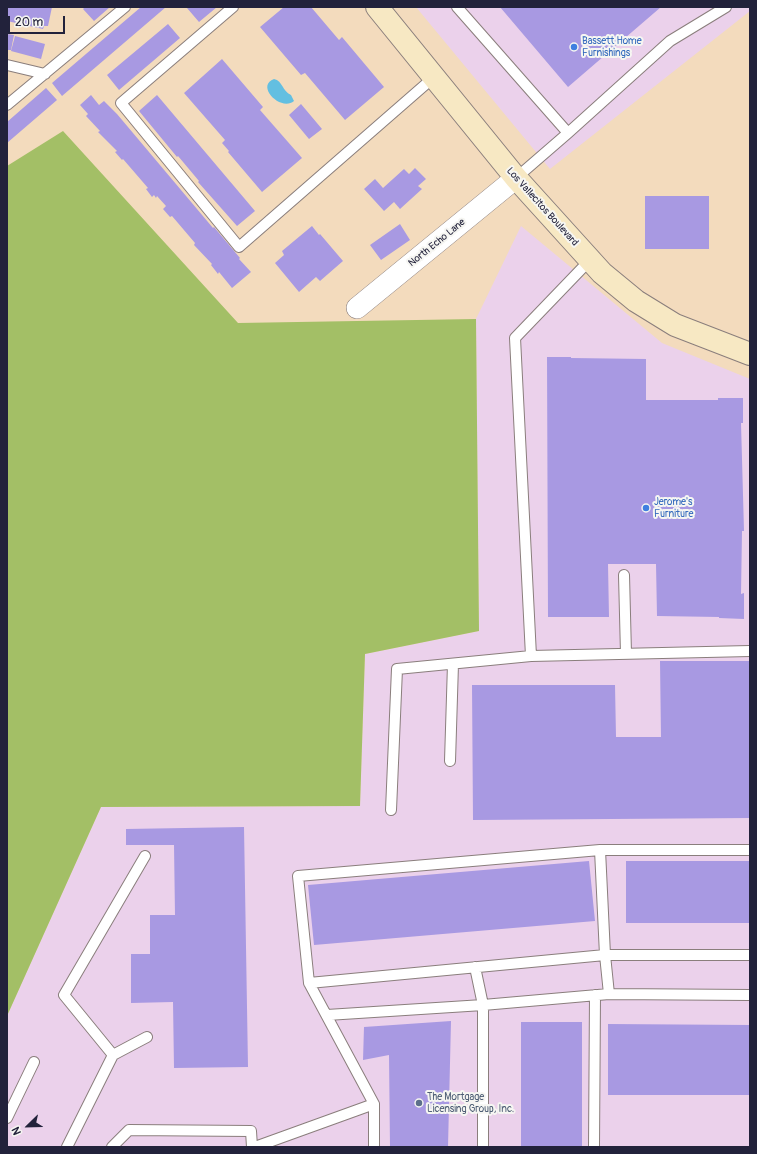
<!DOCTYPE html>
<html>
<head>
<meta charset="utf-8">
<style>
  body { margin:0 }
  #map { position:relative; width:757px; height:1154px; overflow:hidden; background:#f3dbbd; font-family:Pangolin,sans-serif }
  canvas { display:block }
  .frame { position:absolute; inset:0; border:8px solid #22223b; pointer-events:none }
  .north { position:absolute; left:8px; top:1106px; width:40px; height:40px; -webkit-text-stroke:3px #f6f6f2; paint-order:stroke; rotate:247deg; font-size:11px; font-weight:700; line-height:16px; text-align:center; color:#22223b }
  .north::after { content:''; display:block; margin:auto; width:14px; height:18px; background:#22223b; clip-path:polygon(50% 0,100% 100%,50% 72%,0 100%) }
  .scale { position:absolute; left:8px; top:16px; width:57px; height:18px; box-sizing:border-box; border:2px solid #22223b; border-top:0; padding-left:5px; font-size:12px; line-height:14px; white-space:nowrap; color:#22223b; -webkit-text-stroke:3px #f6f6f2; paint-order:stroke }
</style>
</head>
<body>
<div id="map">
<canvas width="757" height="1154"></canvas>
<div class="frame"></div>
<div class="north">N</div>
<div class="scale">20 m</div>
</div>
<script>
const c = document.querySelector('canvas').getContext('2d');
c.lineJoin = 'round';
function fill(path, color) {
  c.fillStyle = color;
  c.fill(path, 'evenodd');
}
function strokePath(path, color, width, dash) {
  c.strokeStyle = color;
  c.lineWidth = width;
  c.lineCap = dash ? 'butt' : 'round';
  c.setLineDash(dash || []);
  c.stroke(path);
}
function write(font, color, halo, rows, align = 'center') {
  c.font = font + ' Pangolin,sans-serif';
  c.lineWidth = 4;
  c.setLineDash([]);
  c.textBaseline = 'middle';
  c.strokeStyle = halo;
  c.fillStyle = color;
  for (const [text, x, y, turn = 0] of rows) {
    c.save();
    c.translate(x, y);
    c.rotate((+turn || 0) * Math.PI / 180);
    c.textAlign = isNaN(turn) ? turn : align;
    if (halo) c.strokeText(text, 0, 0);
    c.fillText(text, 0, 0);
    c.restore();
  }
}
const built = new Path2D(`
  M416 7H750V11L550 169Z
  M521 226 662 343 750 379V1147H7V1016L101 807 360 806 365 654 479 631 476 319Z`);
const green = new Path2D(`
  M63 131 238 323 476 319 479 631 365 654 360 806 101 807 7 1016V166Z`);
const water = new Path2D(`
  M274 79C283 81 282 91 291 95L294 101C281 112 255 86 274 79Z`);
const building = new Path2D(`
  M7 7H52L48 26H44L43 29 7 21Z
  M85 7H110L94 21 83 9Z
  M141 7H166L62 96 52 83Z
  M188 7H217L199 22 187 8Z
  M284 7H311L339 40 342 37 384 87 345 120 305 73 301 75 260 27Z
  M500 7H661L568 87Z
  M168 24 180 38 119 90 107 75Z
  M7 34 14 35 11 50H7Z
  M15 36 45 44 41 59 11 51Z
  M222 59 263 107 260 110 302 158 262 192 228 152 229 151 222 143 225 140 184 93Z
  M46 88 57 100 7 143V122Z
  M91 95 99 105 104 101 117 114 213 228 214 227 240 258 239 259 251 272 232 288 219 272 218 274 211 265 212 264 194 245 195 243 172 216 170 217 163 209 166 206 157 196 156 198 154 195 152 197 146 189 148 188 123 159 122 160 115 152 117 151 98 132 100 131 86 116 88 114 80 105Z
  M157 95 255 211 237 226 198 182 199 181 178 156 177 157 139 111Z
  M301 104 322 129 309 139 289 115Z
  M415 168 426 179 418 186 422 189 400 209 394 202 384 211 364 189 375 179 383 188 404 169 409 174Z
  M645 196H709V249H645Z
  M400 224 410 240 381 260 370 245Z
  M312 226 319 235 320 234 343 261 320 281 316 277 299 292 275 263 284 255 282 251Z
  M547 357H571V358L646 359V400H718V398H743V423H741L744 531H742L741 594 744 593V619L719 618V617L657 616 656 564H608L609 617H548Z
  M660 661H750V818L473 820 472 685H615L616 737H661Z
  M244 827 248 1067 174 1068 173 1002 131 1003V954H150V915H175L174 845H126V829Z
  M589 861 595 921 314 945 308 885Z
  M626 861H750V923H626Z
  M451 1021 448 1147H390L389 1055 363 1060 364 1027Z
  M521 1022H582V1147H521Z
  M608 1024 750 1025V1095H608Z`);
const lane = new Path2D(`
  M233 7 121 103 239 247 434 77
  M457 7 568 133
  M7 65 45 74
  M7 105 125 7
  M516 178 568 133 670 41 726 7
  M624 575 626 654
  M531 656 750 651
  M450 761 453 664
  M391 810 397 669 531 656 515 338 590 260
  M600 850 605 955 609 994
  M309 983 605 955H750
  M327 1015 483 1005 475 967
  M113 1055 147 1037
  M7 1118 34 1062
  M67 1147 113 1055 64 995 145 856
  M112 1147 129 1130 251 1131 252 1147
  M255 1147 374 1104
  M374 1147V1104L309 983 298 876 600 850H750
  M483 1147V1005L609 994 750 995
  M594 1147 595 995`);
const street = new Path2D(`
  M357 308 516 178`);
const secondary = new Path2D(`
  M377 7 516 178 602 273 636 301 675 325 750 354`);
const markers = [
  [574,47,4,"#3f7fe0"],
  [646,508,4,"#3f7fe0"],
  [419,1103,4,"#5c6f8a"]
];
const shopNames = [
  ["Bassett Home",582,41],
  ["Furnishings",582,53],
  ["Jerome's",654,502],
  ["Furniture",654,514]
];
const streetNames = [
  ["Los Vallecitos Boulevard",542,207,48],
  ["North Echo Lane",437,243,-39]
];
const serviceNames = [
  ["The Mortgage",427,1097],
  ["Licensing Group, Inc.",427,1109]
];
fill(built, '#ebd1eb');
fill(green, '#a3bf66');
fill(water, '#63bfe1');
fill(building, '#a899e2');
strokePath(lane, '#8a7e7c', 12);
strokePath(street, '#8a7e7c', 22);
strokePath(secondary, '#8a7e7c', 24);
strokePath(lane, '#fff', 10);
strokePath(street, '#fff', 21);
strokePath(secondary, '#f7e8c3', 22);
for (const [x, y, r, color] of markers) {
  const dot = new Path2D();
  dot.arc(x, y, r, 0, 2 * Math.PI);
  c.fillStyle = color;
  c.fill(dot);
  strokePath(dot, '#f6f6f2', 1.5);
}
write('10px', '#366cbe', '#f6f6f2', shopNames, 'left');
write('10px', '#22223b', '#f6f6f2', streetNames);
write('10px', '#4e5e75', '#f6f6f2', serviceNames, 'left');
</script>
</body>
</html>
